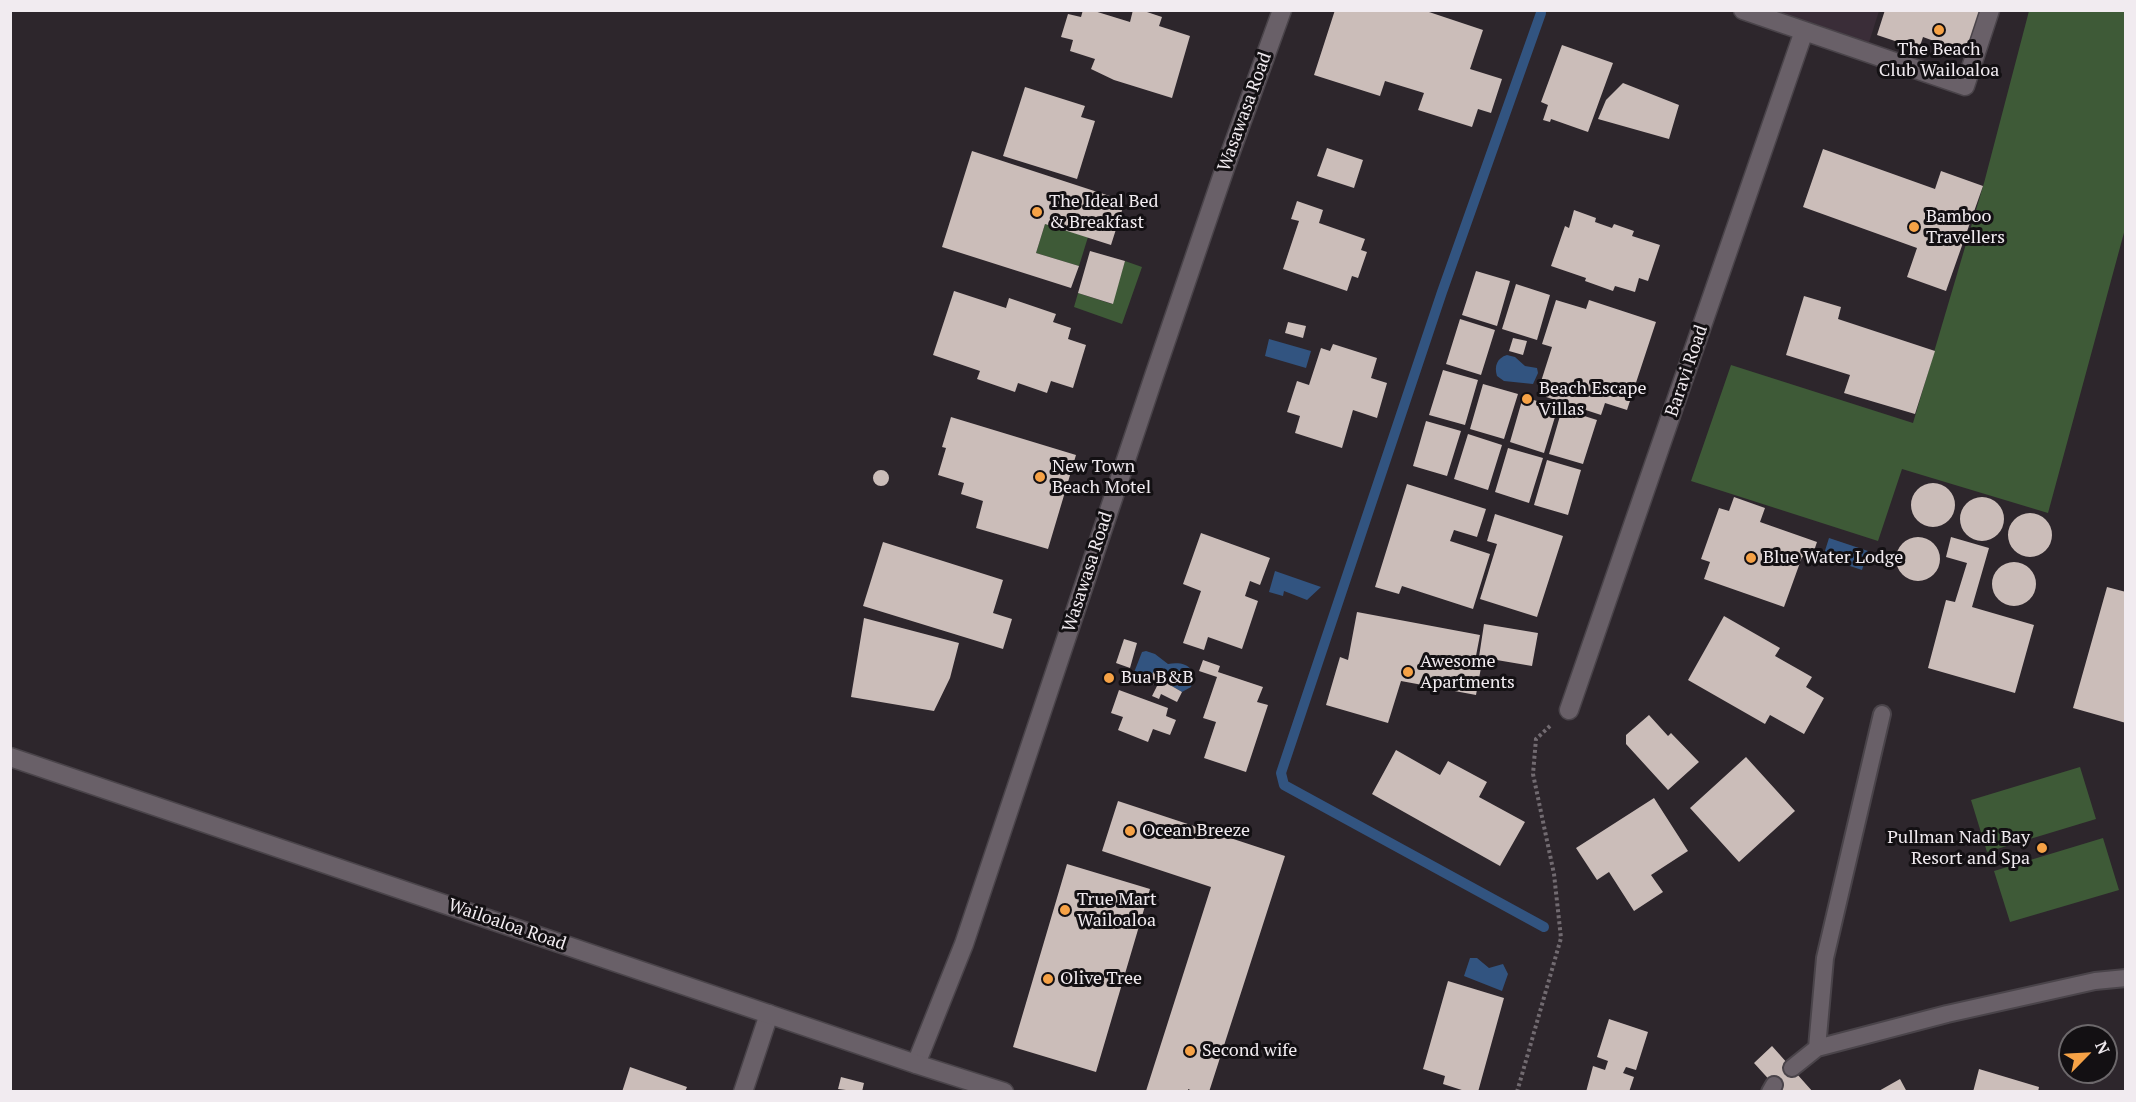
<!DOCTYPE html>
<html>
<head>
<meta charset="utf-8">
<style>
  body { margin:0 }
  #map { position:relative; width:2136px; height:1102px; overflow:hidden; background:#2d262c; font-family:"PT Serif",serif }
  canvas { display:block }
  .frame { position:absolute; inset:0; border:12px solid #f1ebf0; pointer-events:none }
  .north { position:absolute; left:2058px; top:1024px; width:60px; height:60px; box-sizing:border-box; background:#131013; border:2px solid #6c686b; border-radius:50%; rotate:66deg; font-size:16px; font-weight:700; line-height:24px; text-align:center; color:#f1ebf0 }
  .north::after { content:''; display:block; margin:auto; width:21px; height:27px; background:#f6a246; clip-path:polygon(50% 0,100% 100%,50% 72%,0 100%) }
</style>
</head>
<body>
<div id="map">
<canvas width="2136" height="1102"></canvas>
<div class="frame"></div>
<div class="north">N</div>
</div>
<script>
const c = document.querySelector('canvas').getContext('2d');
c.lineJoin = 'round';
function fill(path, color) {
  c.fillStyle = color;
  c.fill(path, 'evenodd');
}
function strokePath(path, color, width, dash) {
  c.strokeStyle = color;
  c.lineWidth = width;
  c.lineCap = dash ? 'butt' : 'round';
  c.setLineDash(dash || []);
  c.stroke(path);
}
function write(font, color, halo, rows, align = 'center') {
  c.font = font + ' "PT Serif",serif';
  c.lineWidth = 6;
  c.setLineDash([]);
  c.textBaseline = 'middle';
  c.strokeStyle = halo;
  c.fillStyle = color;
  for (const [text, x, y, turn = 0] of rows) {
    c.save();
    c.translate(x, y);
    c.rotate((+turn || 0) * Math.PI / 180);
    c.textAlign = isNaN(turn) ? turn : align;
    if (halo) c.strokeText(text, 0, 0);
    c.fillText(text, 0, 0);
    c.restore();
  }
}
const built = new Path2D(`
  M1765 11H1879L1866 52Z`);
const green = new Path2D(`
  M2029 11H2125V229L2048 513 1902 469 1878 541 1691 481 1731 365 1913 423 1984 183Z
  M1045 224 1088 237 1079 266 1036 253Z
  M1125 261 1142 267 1122 324 1074 307 1078 293 1112 304Z
  M2080 767 2096 819 1987 852 1971 800Z
  M2103 838 2119 890 2010 922 1994 871Z`);
const water = new Path2D(`
  M1269 339 1311 351 1306 368 1265 356Z
  M1507 355 1515 357 1525 366 1537 368 1538 373 1533 384 1504 381 1497 376C1494 366 1497 358 1507 355Z
  M1829 538 1868 551 1862 570 1823 557Z
  M1275 571 1321 587 1307 600 1284 591 1283 596 1269 592Z
  M1146 651 1155 654 1168 664C1186 661 1198 668 1191 687L1182 692 1170 685 1175 682 1158 669 1153 672 1151 683 1133 675 1142 652Z
  M1470 958H1477L1489 968 1503 964 1508 974 1502 991 1464 976Z`);
const stream = new Path2D(`
  M1541 13 1442 292 1281 773 1284 785 1544 927`);
const building = new Path2D(`
  M1083 10H1091L1130 22 1133 10H1141L1162 17 1159 26 1190 36 1172 98 1114 80 1091 69 1095 59 1070 51 1073 40 1061 37 1068 14 1081 17Z
  M1335 10H1423L1483 30 1470 69 1502 79 1491 113 1478 109 1472 127 1418 110 1424 93 1385 81 1380 96 1314 75Z
  M1885 10H1981L1967 53 1923 37 1919 49 1877 35Z
  M1562 45 1613 63 1588 132 1551 119 1550 122 1543 120 1548 105 1541 102Z
  M1623 83 1679 105 1669 139 1598 119 1606 100Z
  M1025 87 1085 106 1081 117 1095 121 1077 179 1003 156Z
  M1327 148 1363 160 1354 188 1317 176Z
  M1823 149 1935 189 1941 171 1983 186 1946 291 1907 277 1917 248 1803 207Z
  M972 151 1125 201 1111 245 1045 224 1036 253 1079 266 1071 288 942 247Z
  M1297 201 1323 210 1319 223 1365 239 1361 250 1367 252 1358 278 1352 276 1347 291 1283 269 1299 221 1291 219Z
  M1574 210 1596 218 1595 222 1612 228 1614 224 1634 231 1632 236 1660 245 1648 281 1639 278 1635 292 1615 286 1613 291 1585 281 1586 278 1551 266 1565 226 1569 228Z
  M1090 251 1125 261 1113 304 1078 293Z
  M1476 271 1510 281 1497 326 1462 315Z
  M1516 284 1550 295 1537 340 1502 329Z
  M954 291 1006 308 1009 298 1056 314 1053 322 1071 328 1068 339 1086 345 1073 388 1051 381 1047 393 1018 383 1015 392 977 379 980 371 933 355Z
  M1804 296 1841 307 1838 319 1935 351 1915 414 1844 393 1850 375 1786 355Z
  M1556 300 1586 309 1589 300 1656 322 1627 410 1605 403 1601 415 1537 394 1552 347 1542 344Z
  M1460 319 1495 330 1481 375 1446 364Z
  M1288 322 1306 326 1303 338 1285 333Z
  M1513 338 1527 341 1523 355 1509 351Z
  M1333 344 1377 358 1371 378 1387 383 1377 418 1353 410 1342 448 1295 433 1300 416 1287 412 1297 381 1309 385 1321 348 1330 351Z
  M1443 370 1478 380 1465 425 1429 415Z
  M1483 384 1518 394 1504 439 1470 429Z
  M1523 397 1558 407 1544 453 1510 442Z
  M1562 409 1597 420 1583 464 1549 454Z
  M951 417 1076 455 1048 549 976 528 983 501 961 494 964 483 938 475 946 448 942 447Z
  M1426 421 1461 431 1447 476 1413 466Z
  M1468 434 1502 445 1488 490 1454 479Z
  M1508 448 1543 458 1529 503 1495 492Z
  M1547 460 1581 470 1568 515 1534 505Z
  M873 478a8 8 0 1 1 16 0a8 8 0 1 1-16 0Z
  M1911 505a22 22 0 1 1 44 0a22 22 0 1 1-44 0Z
  M1407 484 1486 509 1477 537 1454 530 1450 541 1490 554 1473 609 1402 586 1399 594 1375 587Z
  M1960 519a22 22 0 1 1 44 0a22 22 0 1 1-44 0Z
  M1734 497 1765 508 1760 522 1817 542 1811 560 1802 557 1784 607 1704 579 1710 562 1701 559 1719 508 1729 511Z
  M2008 535a22 22 0 1 1 44 0a22 22 0 1 1-44 0Z
  M1495 514 1563 536 1537 617 1480 599 1497 544 1487 541Z
  M1201 533 1270 558 1260 585 1250 581 1245 596 1258 601 1242 649 1208 637 1204 650 1183 643 1201 591 1183 584Z
  M1896 559a22 22 0 1 1 44 0a22 22 0 1 1-44 0Z
  M1951 537 1989 548 1972 607 2034 625 2015 693 1928 668 1946 600 1955 602 1967 563 1946 557Z
  M883 542 1003 580 993 613 1012 619 1003 649 863 606Z
  M1992 584a22 22 0 1 1 44 0a22 22 0 1 1-44 0Z
  M2107 587 2126 592V723L2073 708Z
  M1357 612 1480 635 1475 661 1482 662 1476 695 1401 681 1388 723 1326 705 1340 657 1348 660Z
  M1724 616 1780 648 1775 656 1812 677 1806 687 1824 698 1804 734 1770 715 1765 724 1688 680Z
  M864 618 959 643 950 678 934 711 851 697Z
  M1484 624 1538 633 1532 666 1479 657Z
  M1124 639 1137 643 1130 668 1116 663Z
  M1203 660 1220 666 1218 672 1263 687 1257 702 1268 705 1246 772 1204 758 1216 722 1203 718 1217 677 1199 671Z
  M1158 669 1173 676 1175 682 1170 685 1182 692 1177 702 1161 694 1159 699 1152 696 1157 686 1151 683 1153 672Z
  M1119 690 1168 708 1166 716 1176 720 1170 735 1153 729 1148 742 1118 730 1123 717 1111 713Z
  M1649 715 1668 736 1671 733 1699 762 1668 790 1626 744V735Z
  M1396 750 1440 775 1448 761 1487 782 1479 797 1525 822 1500 866 1372 794Z
  M1746 757 1795 811 1739 862 1690 808Z
  M1654 798 1688 851 1651 875 1663 892 1634 911 1609 872 1597 880 1576 848Z
  M1118 801 1285 856 1209 1092H1195L1188 1089V1092L1146 1091 1211 887 1102 851Z
  M1067 864 1150 889 1096 1072 1013 1047Z
  M1448 981 1504 998 1478 1092H1468L1443 1084 1445 1076 1423 1069Z
  M1609 1019 1648 1032 1636 1070 1626 1067 1623 1073 1634 1077 1629 1092H1586L1593 1066 1605 1070 1608 1061 1597 1057Z
  M1772 1046 1813 1092H1779L1774 1085 1754 1063Z
  M630 1067 687 1087 685 1092H622Z
  M1979 1069 2039 1087 2038 1092H1973Z
  M841 1077 864 1083 862 1092 838 1089Z
  M1900 1079 1907 1092H1877Z`);
const path = new Path2D(`
  M1517 1092 1561 938 1554 874 1533 774 1536 739 1550 726`);
const lane = new Path2D(`
  M1817 1048 1825 958 1882 714
  M1792 1068 1817 1048 1947 1014 2095 981 2126 978
  M1770 1092 1774 1085`);
const street = new Path2D(`
  M1743 10 1965 86 1990 10
  M1569 710 1804 31
  M916 1064 964 944 1154 376 1226 165 1282 10
  M743 1092 769 1014`);
const secondary = new Path2D(`
  M10 757 916 1064 1004 1092`);
const markers = [
  [1939,30,6,"#f6a246"],
  [1037,212,6,"#f6a246"],
  [1914,227,6,"#f6a246"],
  [1527,399,6,"#f6a246"],
  [1040,477,6,"#f6a246"],
  [1751,558,6,"#f6a246"],
  [1408,672,6,"#f6a246"],
  [1109,678,6,"#f6a246"],
  [1130,831,6,"#f6a246"],
  [2042,848,6,"#f6a246"],
  [1065,910,6,"#f6a246"],
  [1048,979,6,"#f6a246"],
  [1190,1051,6,"#f6a246"]
];
const poiNames = [
  ["The Beach",1939,50,"center"],
  ["Club Wailoaloa",1939,71,"center"],
  ["The Ideal Bed",1049,202],
  ["& Breakfast",1049,223],
  ["Bamboo",1926,217],
  ["Travellers",1926,238],
  ["Beach Escape",1539,389],
  ["Villas",1539,410],
  ["New Town",1052,467],
  ["Beach Motel",1052,488],
  ["Blue Water Lodge",1763,558],
  ["Awesome",1420,662],
  ["Apartments",1420,683],
  ["Bua B&B",1121,678],
  ["Ocean Breeze",1142,831],
  ["Pullman Nadi Bay",2030,838,"right"],
  ["Resort and Spa",2030,859,"right"],
  ["True Mart",1077,900],
  ["Wailoaloa",1077,921],
  ["Olive Tree",1060,979],
  ["Second wife",1202,1051]
];
const streetNames = [
  ["Wasawasa Road",1245,112,-70],
  ["Baravi Road",1687,371,-71],
  ["Wasawasa Road",1088,572,-72],
  ["Wailoaloa Road",507,925,19]
];
fill(built, '#3a2d38');
fill(green, '#3e5a37');
fill(water, '#325480');
strokePath(stream, '#325480', 10);
fill(building, '#cbbdb9');
strokePath(lane, '#4a444a', 20);
strokePath(street, '#4a444a', 21);
strokePath(secondary, '#4a444a', 21);
strokePath(path, '#726b71', 4, [3, 3]);
strokePath(lane, '#696068', 16);
strokePath(street, '#696068', 18);
strokePath(secondary, '#696068', 18);
for (const [x, y, r, color] of markers) {
  const dot = new Path2D();
  dot.arc(x, y, r, 0, 2 * Math.PI);
  c.fillStyle = color;
  c.fill(dot);
  strokePath(dot, '#131013', 2);
}
write('18px', '#f1ebf0', '#131013', poiNames, 'left');
write('18px', '#f1ebf0', '#131013', streetNames);
</script>
</body>
</html>
